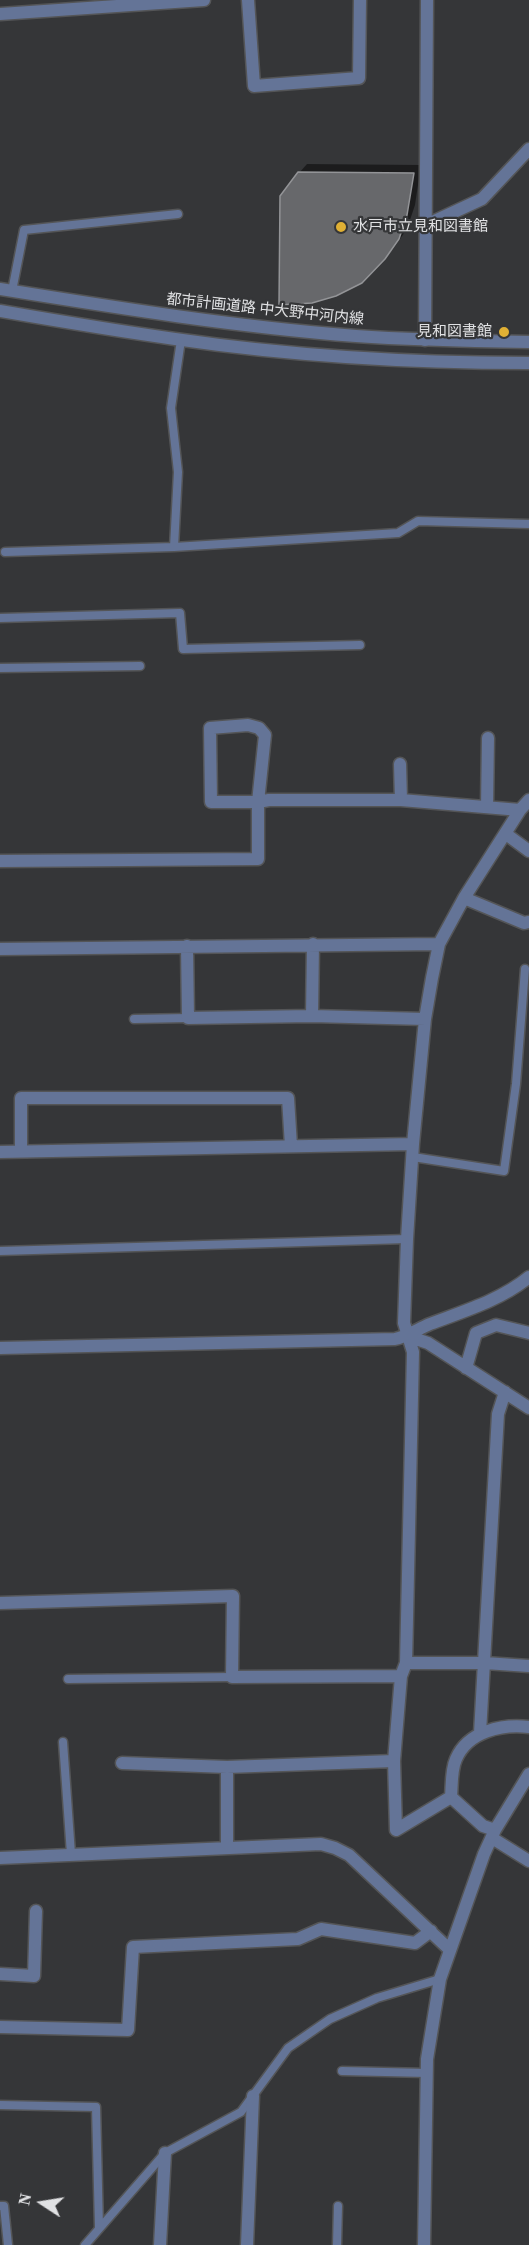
<!DOCTYPE html>
<html>
<head>
<meta charset="utf-8">
<style>
  body { margin:0 }
  #map { position:relative; width:529px; height:2245px; overflow:hidden; background:#353638; font-family:"Source Serif 4",serif }
  canvas { display:block }
  .north { position:absolute; left:12px; top:2173px; width:60px; height:60px; -webkit-text-stroke:4px #353638; paint-order:stroke; rotate:282deg; font-size:16px; font-weight:700; line-height:24px; text-align:center; color:#e0e1e3 }
  .north::after { content:''; display:block; margin:auto; width:21px; height:27px; background:#e0e1e3; clip-path:polygon(50% 0,100% 100%,50% 72%,0 100%) }
</style>
</head>
<body>
<div id="map">
<canvas width="529" height="2245"></canvas>
<div class="north">N</div>
</div>
<script>
const c = document.querySelector('canvas').getContext('2d');
c.lineJoin = 'round';
function fill(path, color) {
  c.fillStyle = color;
  c.fill(path, 'evenodd');
}
function strokePath(path, color, width, dash) {
  c.strokeStyle = color;
  c.lineWidth = width;
  c.lineCap = dash ? 'butt' : 'round';
  c.setLineDash(dash || []);
  c.stroke(path);
}
function write(font, color, halo, rows, align = 'center') {
  c.font = font + ' "Source Serif 4","Noto Sans JP",serif';
  c.lineWidth = 4.5;
  c.setLineDash([]);
  c.textBaseline = 'middle';
  c.strokeStyle = halo;
  c.fillStyle = color;
  for (const [text, x, y, turn = 0] of rows) {
    c.save();
    c.translate(x, y);
    c.rotate((+turn || 0) * Math.PI / 180);
    c.textAlign = isNaN(turn) ? turn : align;
    if (halo) c.strokeText(text, 0, 0);
    c.fillText(text, 0, 0);
    c.restore();
  }
}
const shadow = new Path2D(`
  M307 164 421 165 415 205 407 229 393 249 361 282 299 173Z`);
const building = new Path2D(`
  M298 172 414 173 407 215 399 239 385 259 362 283 336 296 312 303 279 305 280 196Z`);
const service = new Path2D(`
  M12 291 24 230 178 214
  M174 547 398 533 418 521 529 524
  M5 552 174 547 178 472 171 408 181 340
  M0 618 180 613 183 649 360 645
  M0 668 140 666
  M134 1019 188 1018
  M413 1157 504 1171 516 1084 525 969
  M0 1251 407 1239
  M68 1679 232 1677
  M63 1742 71 1854
  M342 2071 427 2073
  M0 2105 96 2107 99 2227
  M0 2206H4L8 2245
  M85 2245 165 2153 241 2112 288 2048 330 2019 377 1998 440 1979
  M337 2245 338 2206`);
const minor = new Path2D(`
  M248 0 254 86 359 78 360 0
  M0 14 204 0
  M426 225 482 199 529 149
  M425 340 427 0
  M248 725 259 728 265 735 258 802H211L210 728Z
  M400 764 401 800
  M487 807 488 738
  M506 834 529 851
  M0 861 258 859V802L269 800H401L520 810
  M464 898 524 923 529 922
  M187 946 188 1018 312 1016 425 1019
  M0 949 439 944
  M312 1016 313 944
  M21 1151V1098H288L291 1146
  M0 1152 413 1144
  M407 1336 428 1343 529 1408
  M0 1348 395 1339C408 1336 418 1329 430 1324 464 1311 501 1300 529 1277
  M466 1368 476 1333 496 1325 529 1333
  M0 1603 233 1596 232 1677 401 1676
  M406 1663H485L529 1666
  M480 1733 498 1414 505 1392
  M122 1763 227 1767
  M451 1797 396 1830 394 1761 401 1676 406 1663 413 1352 404 1323 407 1239 413 1144 425 1019 432 978 439 944 464 898 520 810 529 800
  M495 1830 483 1826 451 1797C452 1785 451 1770 456 1759 468 1731 502 1724 529 1727
  M492 1838 529 1861
  M227 1847V1767L394 1761
  M0 1858 321 1844 335 1848 349 1855 449 1949
  M0 1974 34 1976 36 1911
  M0 2027 128 2030 133 1947 298 1939 321 1929 415 1943 431 1931
  M160 2245 165 2153
  M247 2245 253 2096
  M424 2245 427 2059 440 1979 484 1854 495 1830 529 1774`);
const tertiary = new Path2D(`
  M0 289C118 308 237 327 356 336 414 340 471 341 529 342
  M0 311C58 321 117 331 175 339 292 356 411 363 529 363`);
const markers = [
  [341,227,6,"#e0b034"],
  [504,332,6,"#e0b034"]
];
const poiNames = [
  ["水戸市立見和図書館",353,227],
  ["見和図書館",492,332,"right"]
];
const streetNames = [
  ["都市計画道路 中大野中河内線",265,310,6]
];
fill(shadow, '#0007');
fill(building, '#67686b');
strokePath(building, '#939497', 1.5);
strokePath(service, '#545557', 11);
strokePath(minor, '#545557', 15);
strokePath(tertiary, '#545557', 15);
strokePath(service, '#647497', 8);
strokePath(minor, '#647497', 12);
strokePath(tertiary, '#647497', 12);
for (const [x, y, r, color] of markers) {
  const dot = new Path2D();
  dot.arc(x, y, r, 0, 2 * Math.PI);
  c.fillStyle = color;
  c.fill(dot);
  strokePath(dot, '#353638', 2);
}
write('15px', '#e0e1e3', '#353638', poiNames, 'left');
write('15px', '#e0e1e3', '#353638', streetNames);
</script>
</body>
</html>
